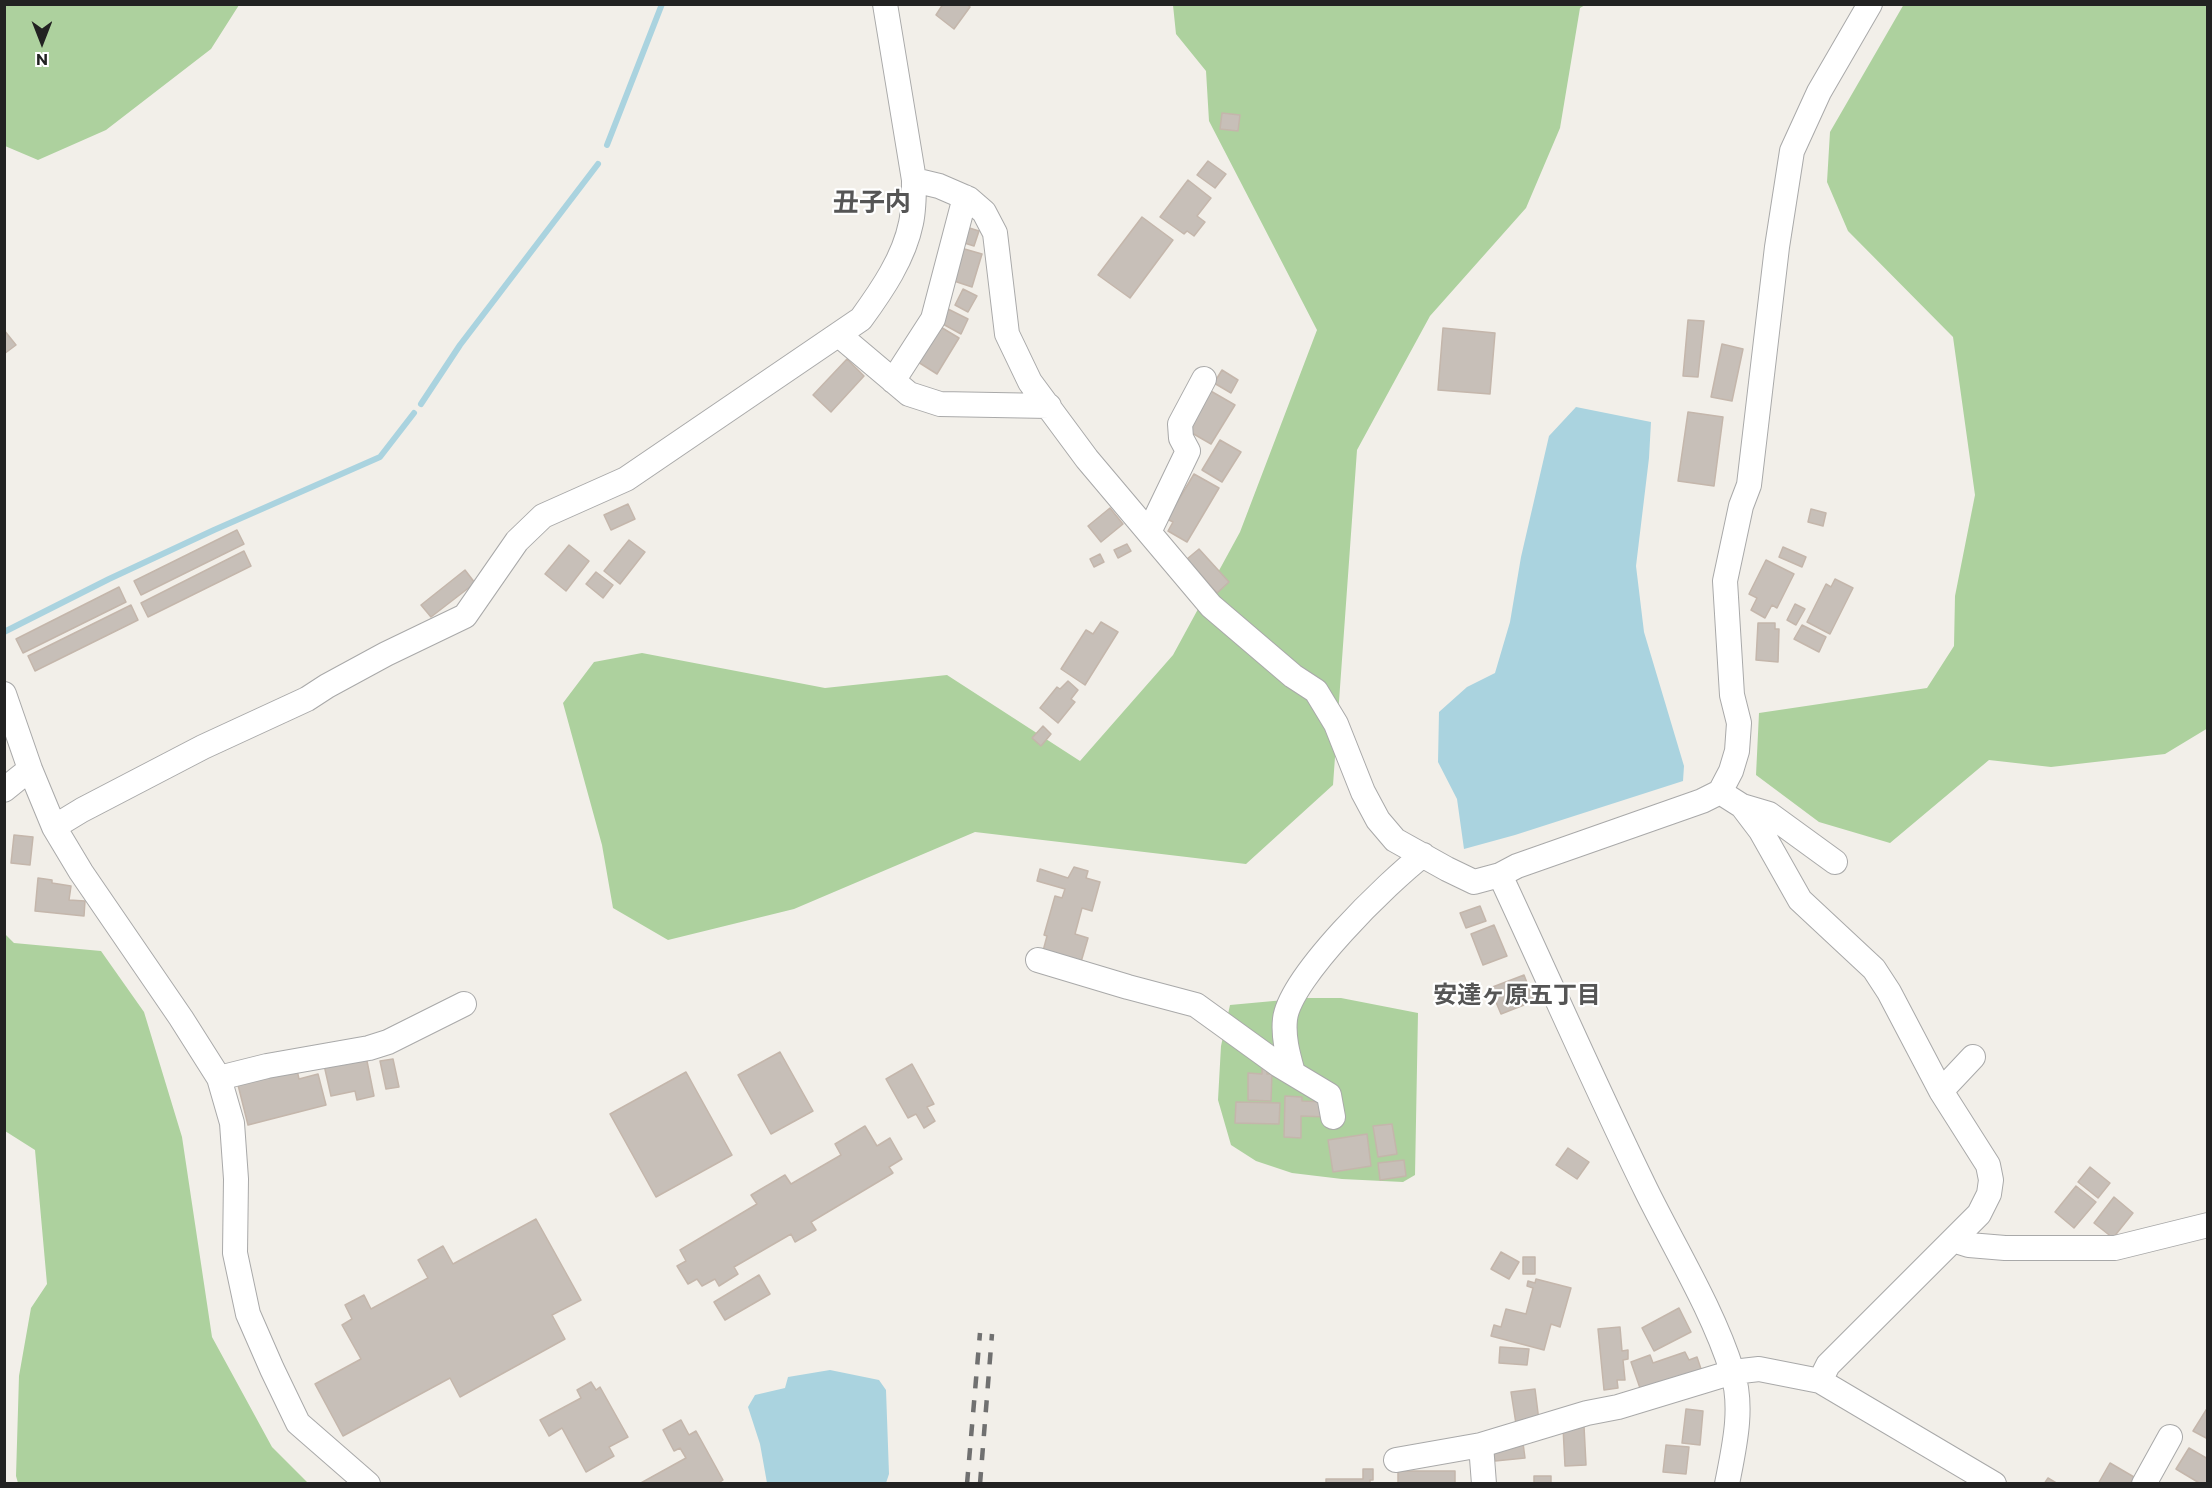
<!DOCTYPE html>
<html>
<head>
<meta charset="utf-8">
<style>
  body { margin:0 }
  #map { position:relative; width:2212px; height:1488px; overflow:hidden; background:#f2efe9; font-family:Commissioner,sans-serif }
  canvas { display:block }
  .frame { position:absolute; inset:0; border:6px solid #222; pointer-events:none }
  .north { position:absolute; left:12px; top:12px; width:60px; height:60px; -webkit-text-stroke:4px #fff; paint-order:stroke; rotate:180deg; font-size:16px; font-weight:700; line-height:24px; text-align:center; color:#222 }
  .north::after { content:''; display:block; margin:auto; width:21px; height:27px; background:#222; clip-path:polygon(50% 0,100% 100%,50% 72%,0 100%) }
</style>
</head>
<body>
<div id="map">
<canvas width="2212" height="1488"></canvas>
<div class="frame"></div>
<div class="north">N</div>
</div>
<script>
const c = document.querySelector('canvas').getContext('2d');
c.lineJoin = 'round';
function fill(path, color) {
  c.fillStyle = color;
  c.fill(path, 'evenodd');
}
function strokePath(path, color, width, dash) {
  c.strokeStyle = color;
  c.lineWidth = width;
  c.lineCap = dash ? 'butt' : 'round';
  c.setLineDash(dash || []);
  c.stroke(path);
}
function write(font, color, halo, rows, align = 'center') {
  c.font = font + ' Commissioner,"Noto Sans JP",sans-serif';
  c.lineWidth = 4.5;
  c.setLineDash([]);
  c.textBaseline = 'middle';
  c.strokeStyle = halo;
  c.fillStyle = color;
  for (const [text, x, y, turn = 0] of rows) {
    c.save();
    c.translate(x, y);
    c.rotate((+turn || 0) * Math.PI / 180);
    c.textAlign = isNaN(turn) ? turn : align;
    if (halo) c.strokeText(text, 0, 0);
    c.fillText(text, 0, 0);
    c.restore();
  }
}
const forest = new Path2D(`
  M5 4H239V5L211 49 106 130 38 160 5 146Z
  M1904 4 2207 5 2208 728 2165 754 2051 767 1989 760 1890 843 1819 822 1756 775 1759 713 1927 688 1954 646 1955 596 1975 495 1953 337 1848 231 1827 182 1830 132Z
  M1173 5H1585L1580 8 1560 128 1526 208 1430 316 1357 450 1333 785 1246 864 975 832 794 909 668 940 613 908 602 845 563 703 594 662 642 653 825 688 947 675 1080 761 1173 655 1240 532 1317 330 1209 121 1206 71 1176 34Z
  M5 934 14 943 101 951 144 1012 182 1137 212 1337 272 1447 308 1483H18L16 1476 19 1376 31 1308 47 1284 35 1150 5 1131Z
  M1306 998H1341L1418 1013 1415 1175 1403 1182 1342 1179 1292 1173 1256 1161 1231 1145 1218 1100 1221 1046 1230 1005Z`);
const water = new Path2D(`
  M1576 407 1651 422 1649 458 1636 566 1644 632 1684 766 1683 781 1515 835 1464 849 1457 799 1438 762 1439 712 1467 687 1495 673 1510 622 1521 557 1549 436Z
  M830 1370 879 1380 886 1390 889 1474 886 1483H767L760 1444 748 1407 755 1395 785 1388 788 1377Z`);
const stream = new Path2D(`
  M607 145 662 4
  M421 404 460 345 598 164
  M4 632 109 579 214 530 380 457 414 413`);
const building = new Path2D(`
  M943 4H967L970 7 954 29 936 15Z
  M1222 113 1240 115 1238 131 1220 129Z
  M1208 161 1226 174 1215 188 1197 175Z
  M1188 180 1211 198 1197 216 1205 222 1194 236 1187 231 1184 234 1160 217Z
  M1142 217 1173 240 1130 298 1098 275Z
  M963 226 979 231 974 246 958 241Z
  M961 248 982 254 972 287 951 280Z
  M963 289 977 296 968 312 955 305Z
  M948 309 968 319 961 334 941 323Z
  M1688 320 1704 321 1698 377 1683 376Z
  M939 326 959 338 937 374 918 362Z
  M1443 328 1495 333 1490 394 1438 390Z
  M4 330 16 345 4 354Z
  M1722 344 1743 349 1732 401 1711 397Z
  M847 359 864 376 831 412 813 395Z
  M1222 370 1238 380 1231 393 1214 383Z
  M1209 390 1235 405 1211 444 1185 429Z
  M1688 412 1723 417 1714 486 1678 481Z
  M1220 440 1241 452 1222 482 1202 470Z
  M1194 474 1219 488 1187 542 1168 531 1173 522 1167 519Z
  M628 504 635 519 611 530 604 515Z
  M1110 508 1123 524 1101 542 1088 526Z
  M1811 509 1826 513 1823 526 1808 522Z
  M237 530 244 544 141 595 134 581Z
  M629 540 645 552 620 584 604 571Z
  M1127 544 1131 551 1118 558 1114 550Z
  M569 545 589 561 566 591 545 574Z
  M1783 547 1806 557 1802 567 1779 557Z
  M1199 549 1229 582 1217 593 1187 559Z
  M244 551 251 566 148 617 141 603Z
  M1100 554 1104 562 1094 567 1090 559Z
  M1766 560 1794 574 1777 608 1772 605 1765 618 1751 610 1757 598 1749 594Z
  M465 570 475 583 431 617 421 605Z
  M596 572 613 585 603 598 586 584Z
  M1835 579 1853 588 1830 634 1807 622 1826 584 1831 587Z
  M119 587 126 602 23 653 16 639Z
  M1795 604 1805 609 1796 625 1787 620Z
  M131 605 138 620 35 671 28 656Z
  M1101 622 1118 632 1085 685 1061 669 1086 630 1093 634Z
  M1758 623H1775V629H1779L1778 662 1756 660Z
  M1802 625 1826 637 1819 652 1794 639Z
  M1068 681 1078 690 1071 699 1075 702 1058 723 1040 708 1057 687 1060 689Z
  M1043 726 1051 734 1041 746 1032 738Z
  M14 835 33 837 30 865 11 863Z
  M1074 867 1088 871 1086 878 1100 882 1092 911 1082 908 1075 934 1088 938 1081 962 1043 951 1047 936 1044 935 1055 896 1062 898 1065 889 1037 881 1040 869 1068 878Z
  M38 878 52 880V883L71 886 69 900 85 901 84 916 35 911Z
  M1480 906 1486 921 1466 928 1460 913Z
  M1494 925 1507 956 1483 965 1471 934Z
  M1524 975 1534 1001 1501 1014 1490 988Z
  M780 1052 813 1111 771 1134 738 1075Z
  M366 1056 374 1096 357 1100 355 1091 331 1096 324 1065Z
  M393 1059 399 1087 386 1089 380 1061Z
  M912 1064 934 1104 927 1107 935 1121 924 1128 916 1114 908 1118 886 1079Z
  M1262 1064H1267V1074H1272L1271 1101 1248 1100V1073L1262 1074Z
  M297 1070 299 1079 318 1074 326 1105 248 1125 238 1085Z
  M686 1072 732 1155 656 1197 610 1114Z
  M1285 1096 1302 1097V1101L1327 1102V1117L1301 1116V1138L1284 1137Z
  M1236 1102 1280 1103 1279 1124 1235 1123Z
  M1392 1124 1397 1154 1378 1157 1373 1126Z
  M865 1126 877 1146 890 1138 902 1159 889 1167 893 1173 811 1222 816 1230 795 1242 791 1234 734 1267 738 1274 719 1286 715 1279 702 1286 697 1279 688 1284 677 1266 686 1261 680 1250 757 1204 751 1195 785 1175 791 1184 841 1155 835 1144Z
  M1367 1134 1371 1166 1333 1172 1328 1140Z
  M1568 1148 1589 1162 1577 1179 1556 1165Z
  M1404 1160 1406 1176 1380 1180 1378 1163Z
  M2090 1167 2110 1183 2098 1198 2078 1182Z
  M2076 1186 2096 1202 2074 1228 2055 1212Z
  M2114 1197 2133 1213 2113 1238 2094 1223Z
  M536 1219 581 1300 552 1315 565 1339 460 1397 450 1378 343 1436 315 1384 361 1359 342 1325 352 1319 345 1305 364 1295 371 1309 428 1278 418 1260 443 1246 453 1264Z
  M1501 1252 1519 1262 1509 1279 1491 1269Z
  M1523 1257H1535V1274H1523Z
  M759 1275 770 1294 725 1320 714 1302Z
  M1536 1279 1571 1288 1560 1327 1551 1324 1544 1350 1491 1336 1494 1325 1501 1327 1506 1309 1526 1314 1533 1288 1527 1286 1528 1281 1535 1283Z
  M1679 1308 1691 1332 1654 1351 1642 1328Z
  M1620 1327 1622 1351 1628 1350V1359L1623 1360 1625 1380H1617L1618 1388 1604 1390 1598 1329Z
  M1500 1347 1529 1349 1527 1365 1499 1363Z
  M1685 1352 1689 1360 1697 1357 1701 1369 1641 1391 1631 1362 1650 1355 1653 1363Z
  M591 1382 596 1390 600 1387 628 1437 609 1447 614 1456 586 1472 562 1428 549 1436 540 1420 581 1398 577 1390Z
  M1535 1389 1539 1421 1516 1424 1511 1392Z
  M2208 1407V1439L2193 1431Z
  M1686 1409 1703 1411 1700 1445 1682 1443Z
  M681 1420 689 1435 696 1431 723 1480 717 1484H639L686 1458 680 1448 674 1451 663 1430Z
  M1584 1426 1586 1465 1565 1466 1563 1427Z
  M1523 1443 1525 1458 1495 1461 1493 1446Z
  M1666 1445 1689 1447 1686 1474 1663 1472Z
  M2189 1448 2208 1459V1484H2201L2176 1469Z
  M2110 1463 2134 1477 2130 1484H2098Z
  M1363 1469H1373V1480H1370V1484H1326V1479H1363Z
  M1398 1471H1455V1484H1398Z
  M1534 1476H1551V1484H1534Z
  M2048 1478 2058 1484H2044Z`);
const minor = new Path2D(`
  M914 180 939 186 969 199 984 212 995 233 1007 334 1030 382 1087 459 1211 606 1293 676 1316 691 1336 724 1363 792 1378 820 1395 840 1447 869 1474 882 1500 875
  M839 335 909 394 940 404 1049 406
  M893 381 933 319 965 197
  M1149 532 1188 451 1181 438 1180 424 1204 379
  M4 694 30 769 54 827 81 872 181 1018 219 1078 232 1123 236 1179 235 1253 248 1314 272 1369 298 1423 368 1484
  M4 790 30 769
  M1720 792 1742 806 1761 831 1800 900 1874 969 1889 992 1941 1091
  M1742 806 1769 814 1835 862
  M54 827 82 810 203 747 307 699 327 686 386 654 465 616 517 541 543 516 626 479 861 319C882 290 904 258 911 223 914 209 914 195 914 180L885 4
  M1038 960 1128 987 1196 1005 1279 1065 1329 1095 1333 1117
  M1293 1073C1288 1055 1283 1038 1285 1019 1290 977 1388 882 1423 855
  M219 1078 267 1066 369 1048 388 1042 464 1004
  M1953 1240 1979 1214 1989 1194 1991 1180 1988 1165 1941 1091 1973 1057
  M1820 1381 1828 1365 1953 1240 1969 1245 2005 1248H2115L2208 1225
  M1481 1445 1484 1484
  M1396 1460 1481 1445 1587 1413 1618 1407 1733 1372 1759 1369 1820 1381 1994 1484
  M1727 1484C1734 1448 1744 1407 1732 1371 1713 1310 1674 1247 1646 1190 1595 1086 1549 980 1500 875L1517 866 1702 801 1720 792 1731 771 1737 751 1739 723 1732 695 1725 581 1741 506 1749 485 1777 247 1792 151 1819 92 1870 4
  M2144 1484 2170 1437`);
const rail = new Path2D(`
  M967 1484 980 1333
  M980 1484 992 1334`);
const neighbourhoodNames = [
  ["安達ヶ原五丁目",1517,995]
];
const quarterNames = [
  ["丑子内",872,202]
];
fill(forest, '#add19e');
fill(water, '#aad3df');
strokePath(stream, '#aad3df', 6);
fill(building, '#c7bfb8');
strokePath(building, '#c4b6ab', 1.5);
strokePath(minor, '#a9a9a9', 26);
strokePath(minor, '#fff', 24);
strokePath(rail, '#707070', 4.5, [12, 12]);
write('bold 24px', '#555', '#fff', neighbourhoodNames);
write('bold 26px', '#555', '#fff', quarterNames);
</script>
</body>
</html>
